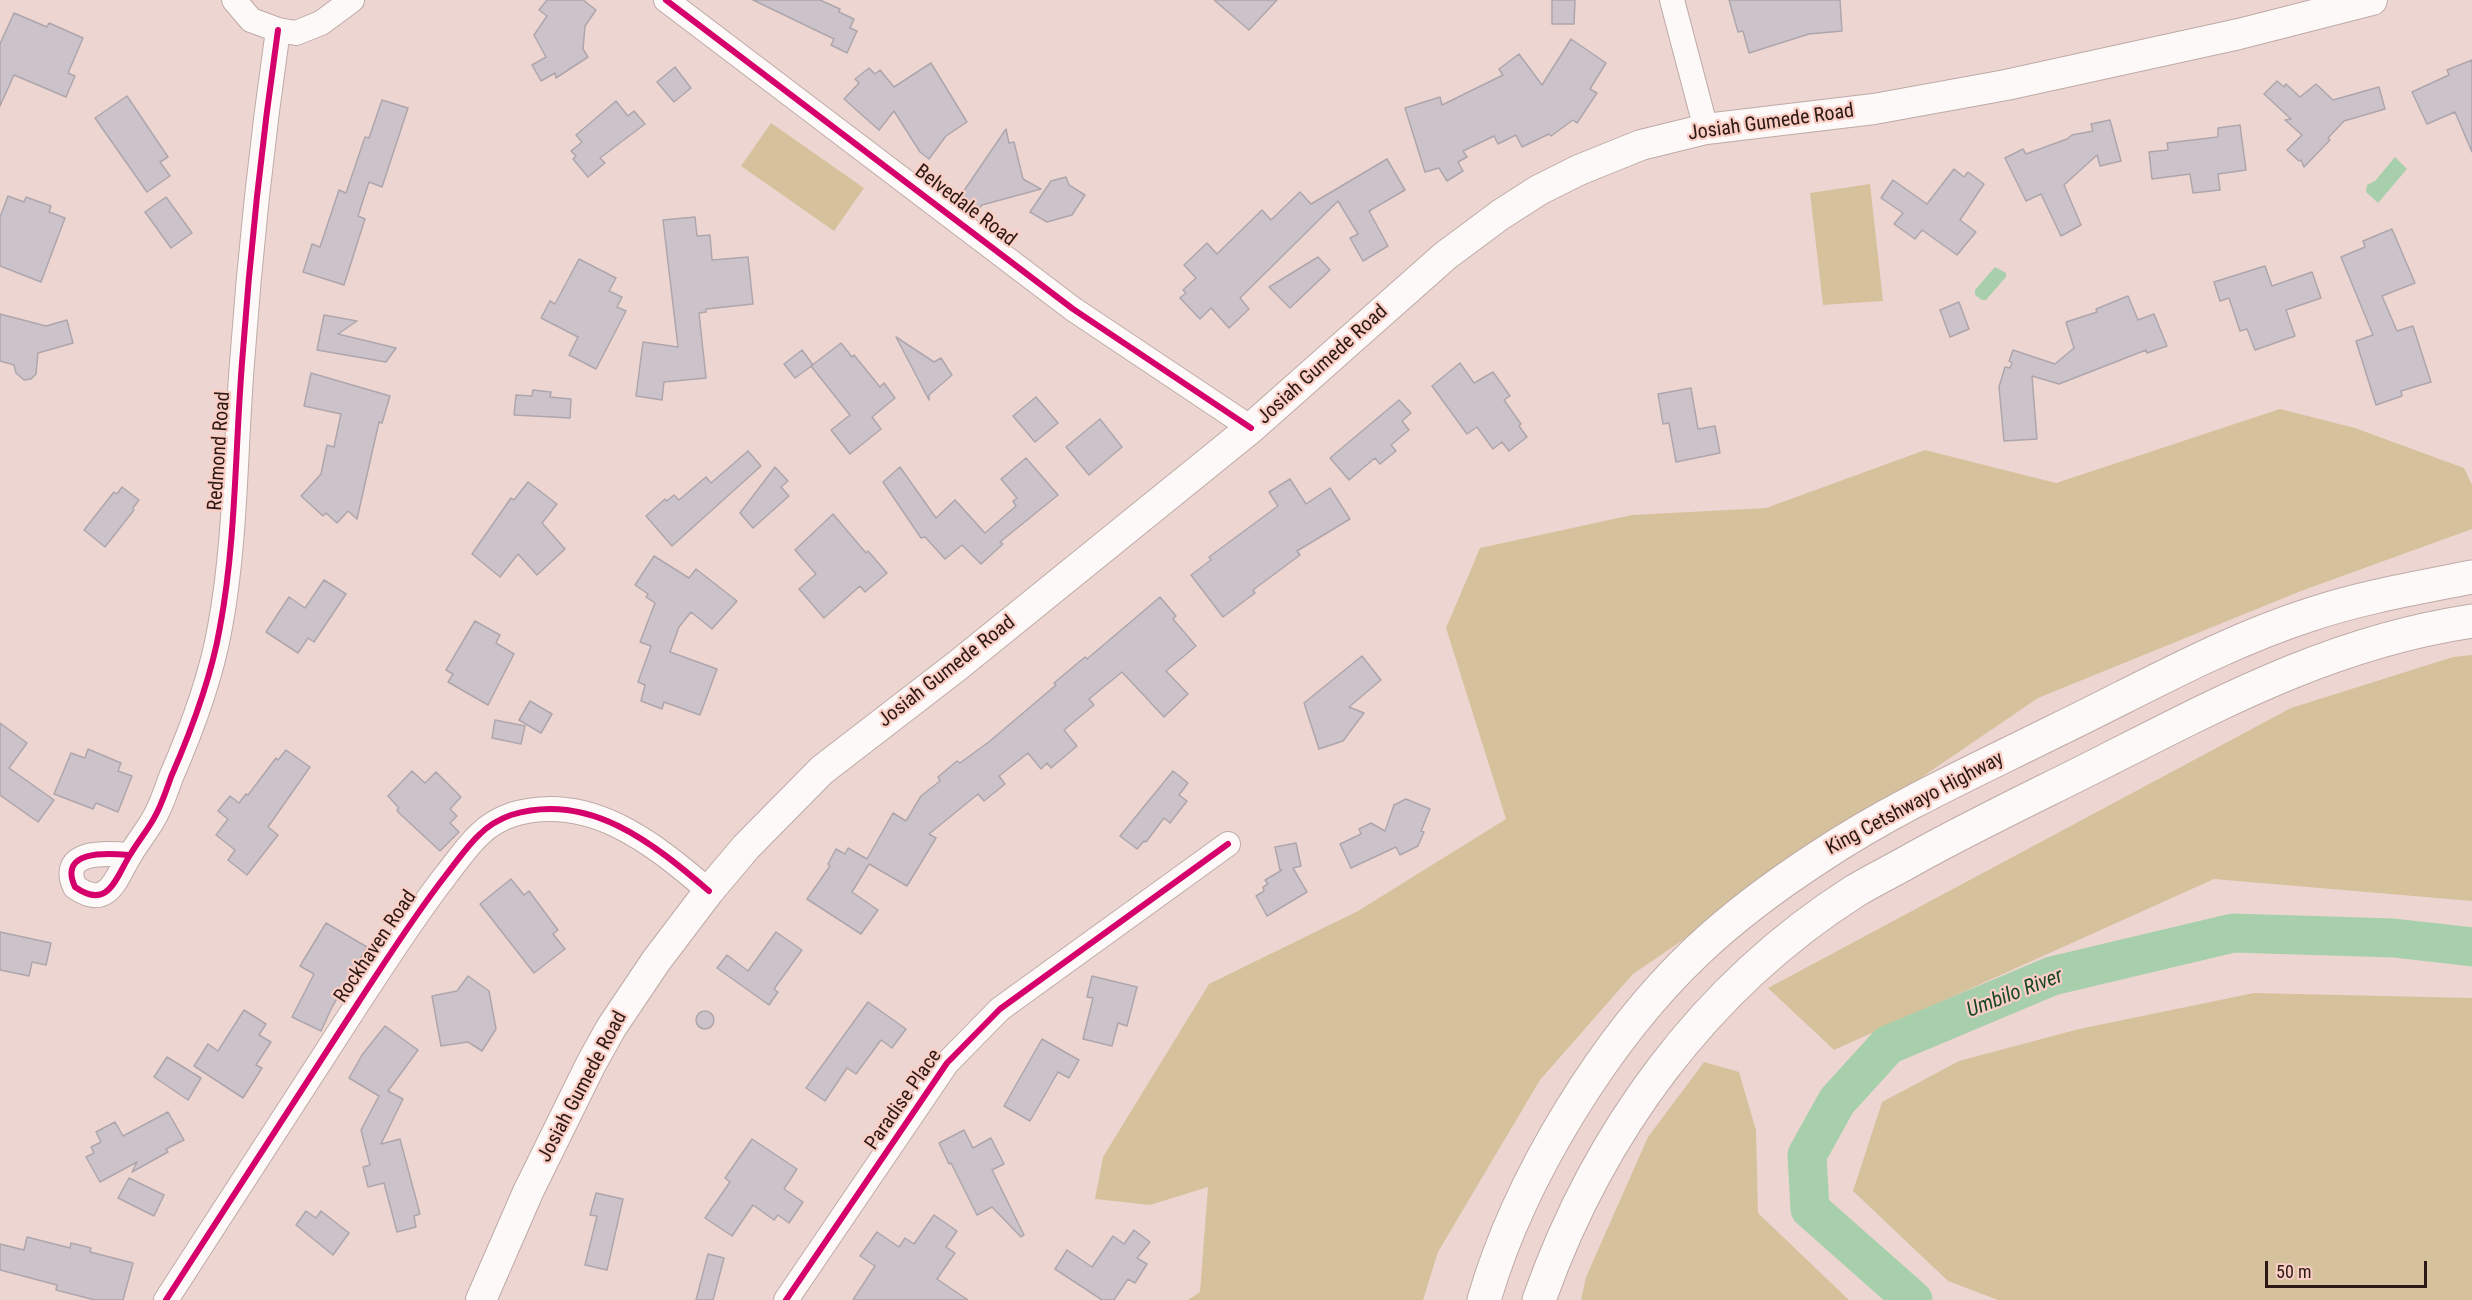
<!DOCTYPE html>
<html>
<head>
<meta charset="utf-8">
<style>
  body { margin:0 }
  #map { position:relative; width:2472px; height:1300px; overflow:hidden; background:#edd6d1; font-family:"Roboto Condensed",sans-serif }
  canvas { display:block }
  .scale { position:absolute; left:2265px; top:1261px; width:162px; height:27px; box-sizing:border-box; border:3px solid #2c1915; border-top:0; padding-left:8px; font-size:18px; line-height:21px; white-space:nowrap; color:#2c1915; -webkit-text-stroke:4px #facec4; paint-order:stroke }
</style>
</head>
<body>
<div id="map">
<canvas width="2472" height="1300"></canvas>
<div class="scale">50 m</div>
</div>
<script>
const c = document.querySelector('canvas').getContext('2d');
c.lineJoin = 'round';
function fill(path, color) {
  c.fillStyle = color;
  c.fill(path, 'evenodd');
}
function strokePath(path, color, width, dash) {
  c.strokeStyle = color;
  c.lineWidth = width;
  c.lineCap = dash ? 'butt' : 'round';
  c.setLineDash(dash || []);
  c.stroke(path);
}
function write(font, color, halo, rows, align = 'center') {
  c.font = font + ' "Roboto Condensed",sans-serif';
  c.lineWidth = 4.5;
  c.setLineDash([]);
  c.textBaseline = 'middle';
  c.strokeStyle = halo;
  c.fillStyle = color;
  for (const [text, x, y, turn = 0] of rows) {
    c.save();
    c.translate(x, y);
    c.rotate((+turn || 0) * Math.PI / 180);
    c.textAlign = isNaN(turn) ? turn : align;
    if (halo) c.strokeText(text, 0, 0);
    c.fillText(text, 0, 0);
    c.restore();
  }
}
const green = new Path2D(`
  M771 123 864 188 834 231 741 166Z
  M1870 184 1883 301 1823 305 1810 193Z
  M2280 409 2355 428 2464 468 2472 485V529L2301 591 2038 698 1633 974 1540 1080 1438 1252 1423 1300H1188L1200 1292 1208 1187 1150 1205 1095 1199 1103 1157 1209 984 1358 911 1506 819 1446 628 1480 548 1632 515 1766 508 1925 450 2056 483Z
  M2472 655V901L2214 879 1834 1050 1768 988 2291 708 2453 657Z
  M2254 993 2472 998V1300H1998L1948 1281 1853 1191 1882 1102 1959 1061 2079 1029Z
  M1704 1062 1739 1072 1756 1130 1758 1213 1849 1300H1581L1586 1277 1648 1137Z`);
const water = new Path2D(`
  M2395 157 2407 169 2378 203 2366 192 2367 185 2375 181Z
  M1995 267 2006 273V277L1986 300H1982L1975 295V290Z`);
const river = new Path2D(`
  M1913 1300 1810 1209 1807 1155 1837 1101 1888 1045 2052 976 2233 933 2394 938 2472 947`);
const building = new Path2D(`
  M547 0H583L596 10 585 26 583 49 588 57 556 78 555 73 541 81 532 65 546 57 534 35 547 16 539 10Z
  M753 0H820L840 9 839 12 854 19 850 28 857 31 847 53 831 45 834 39Z
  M1214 0H1277L1249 30Z
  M1552 0H1575L1574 24H1552Z
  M1729 0H1840L1842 31 1809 34 1749 53 1743 31 1738 32Z
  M14 13 47 27 49 23 83 38 68 73 75 76 66 97 14 75 0 106V44Z
  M1571 39 1606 63 1590 89 1597 93 1577 123 1573 120 1551 136 1549 134 1522 147 1516 135 1498 144 1494 136 1463 151 1467 157 1458 162 1463 171 1447 181 1439 168 1425 172 1405 108 1440 97 1442 105 1503 75 1499 69 1519 54 1542 85Z
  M2472 60V152L2455 112 2427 124 2412 92 2449 75 2447 70Z
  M931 63 967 122 946 136 929 159 920 152 894 111 879 130 844 99 859 83 855 79 869 68 875 74 880 70 894 87Z
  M675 67 691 88 674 102 657 82Z
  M2277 81 2284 87 2286 84 2300 97 2316 84 2333 100 2379 87 2385 109 2344 121 2328 138 2330 140 2304 167 2301 160 2299 161 2287 150 2302 135 2285 120 2291 119 2264 94Z
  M127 96 168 157 160 162 170 176 147 192 95 118Z
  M382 100 408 108 382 187 369 182 358 216 365 219 344 285 303 272 312 244 320 247 339 190 346 193 365 137 369 138Z
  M616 101 628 116 634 111 645 124 600 158 605 163 588 177 573 159 576 156 571 151 582 142 576 135Z
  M2110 120 2121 161 2100 166 2097 155 2064 185 2081 225 2061 236 2041 194 2026 201 2005 158 2023 149 2026 154 2067 139 2072 135 2093 131 2091 124Z
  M2240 125 2246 170 2218 174 2220 190 2193 193 2190 174 2152 179 2149 152 2168 150 2167 143 2218 137V128Z
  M1006 129 1009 143 1014 142 1023 179 1041 189 982 205 978 210 961 195Z
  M1387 159 1405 190 1369 211 1388 246 1363 261 1350 238 1358 234 1338 201 1240 298 1249 309 1229 328 1211 308 1200 319 1180 298 1186 293 1183 290 1196 278 1184 265 1207 243 1217 254 1262 210 1271 220 1300 192 1311 204Z
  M1954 169 1964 177 1968 172 1984 184 1960 220 1976 232 1957 255 1922 230 1915 239 1894 224 1903 213 1881 198 1893 180 1927 204Z
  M1066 177 1069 185 1085 195 1072 215 1047 222 1030 212 1051 181Z
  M8 196 24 202 26 197 51 206 49 212 65 218 41 282 0 266V217Z
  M166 197 192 233 171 248 145 212Z
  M695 217 697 236 710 235 712 260 748 257 753 304 706 309V312L699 313 706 378 664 382 662 400 636 396 643 342 678 347 663 220Z
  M2392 229 2415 283 2382 296 2397 331 2413 326 2431 382 2401 391 2402 396 2376 405 2356 341 2373 335 2341 257 2365 247 2363 241Z
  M1318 257 1330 270 1290 308 1269 287Z
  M579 259 616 278 609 291 622 297 617 307 626 311 596 369 569 355 578 337 541 318 550 301 555 304Z
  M2265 266 2272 286 2312 272 2321 298 2286 310 2295 336 2255 350 2247 329 2240 331 2229 298 2220 301 2214 282Z
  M2128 296 2138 320 2154 314 2167 346 2147 353 2146 350 2059 384 2032 376 2037 439 2004 441 1999 387 2005 367 2010 368 2012 363 2009 361 2013 350 2055 364 2074 348 2066 322 2097 312 2096 309Z
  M1959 302 1969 329 1950 337 1940 310Z
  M0 314 46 326 67 320 73 343 38 353 36 374 31 379 24 380 16 373 14 365 0 361Z
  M324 315 357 321 338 334 396 348 386 362 317 350Z
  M896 337 934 362 941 358 952 375 929 395V400Z
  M841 343 852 357 854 355 880 387 884 383 895 398 872 417 881 429 850 454 831 430 850 415 811 366Z
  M802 350 813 365 795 378 784 364Z
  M1460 363 1474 383 1493 372 1510 396 1504 400 1521 424 1519 426 1527 437 1509 451 1502 442 1493 449 1477 427 1467 434 1432 386Z
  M311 373 390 396 382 423 379 422 357 519 348 511 337 523 326 513 323 516 301 496 321 474 327 445 334 447 341 414 304 406Z
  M1691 388 1698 429 1715 426 1720 453 1676 462 1669 423 1663 424 1658 394Z
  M533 390 551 392 550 397 571 399 570 418 514 415 516 395 532 396Z
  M1036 397 1058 423 1035 442 1013 416Z
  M1399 400 1411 413 1402 421 1409 430 1391 445 1396 451 1380 464 1375 458 1349 480 1330 458Z
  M1100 419 1122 447 1089 475 1066 447Z
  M748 451 761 466 672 546 646 516 665 499 667 501 674 495 679 500 706 477 711 483Z
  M1026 458 1058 495 1000 542 1003 544 981 564 962 545 945 559 925 537 921 538 883 482 900 467 936 518 955 500 985 533 1016 506 1013 501 1017 498 1001 479Z
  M775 467 788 481 781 487 789 496 753 528 740 513Z
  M1290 479 1306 504 1330 488 1350 519 1297 551 1300 555 1253 590 1255 593 1223 617 1191 575 1211 560 1209 557 1278 506 1269 492Z
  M528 482 557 504 542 523 565 549 537 575 518 554 500 577 472 554 511 498 514 500Z
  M122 487 139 500 133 508 134 510 105 547 84 530 114 492 117 494Z
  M833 514 866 553 868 551 887 573 865 592 860 586 824 618 799 589 816 574 795 550Z
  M654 556 689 578 696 569 737 601 712 629 691 612 679 627 670 652 717 669 700 715 664 702 662 709 641 701 645 685 638 682 651 646 640 642 655 603 646 597 648 594 635 585Z
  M324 580 346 594 314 642 308 638 298 653 266 632 289 597 305 608Z
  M1160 597 1176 616 1173 619 1196 646 1166 671 1188 694 1164 717 1122 672 1089 699 1094 705 1064 730 1077 746 1051 768 1047 763 1041 769 1028 753 999 776 1005 784 984 801 978 794 929 834 936 838 907 886 869 864 852 892 878 910 861 934 807 899 830 866 828 864 836 849 845 854 848 848 867 859 893 813 906 821 921 796 940 781 938 777 957 761 960 763 990 741 1056 685 1054 683 1085 657 1087 659Z
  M475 621 500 635 496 643 514 654 488 705 448 682 453 674 446 670Z
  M1362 656 1381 680 1349 707 1364 713 1343 741 1319 749 1304 703Z
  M530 701 552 714 541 733 519 720Z
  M495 720 525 726 521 744 492 738Z
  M0 723 27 743 9 768 54 800 38 822 0 795Z
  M88 749 121 763 118 771 132 776 118 812 96 803 93 809 54 794 71 753 85 758Z
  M286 750 310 767 268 827 278 835 247 875 228 860 235 850 216 835 228 819 218 811 230 796 239 803 246 794 248 795 276 758 278 760Z
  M412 771 425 783 436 772 461 797 450 809 457 816 450 823 459 832 440 851 398 812 397 810 399 808 388 796Z
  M1173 771 1188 783 1179 795 1187 801 1170 823 1164 818 1146 842 1144 841 1137 849 1120 836Z
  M1406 799 1430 809 1421 831 1424 832 1418 846 1400 855 1396 847 1351 868 1340 844 1361 834 1359 829 1371 823 1385 831 1394 805Z
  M1296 843 1301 866 1293 868 1307 892 1267 916 1256 896 1264 891 1263 887 1268 884 1265 880 1282 870H1280L1275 847Z
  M511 879 524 895 529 891 558 930 553 934 565 949 534 973 480 904Z
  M326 923 367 947 332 1007 321 1031 292 1017 314 974 300 966Z
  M0 932 51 943 46 965 32 962 29 976 0 970Z
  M776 932 802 950 774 989 778 992 769 1005 717 968 727 955 748 971Z
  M468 976 489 991 496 1029 482 1051 468 1042 441 1046 432 996 457 991Z
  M1092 976 1137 987 1127 1026 1118 1023 1112 1046 1083 1039 1093 998 1087 997Z
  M868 1002 906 1029 892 1048 881 1040 856 1074 847 1068 825 1101 806 1088Z
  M244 1010 266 1024 259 1035 271 1042 256 1065 262 1068 243 1098 194 1066 208 1044 218 1051Z
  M696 1020a9 9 0 1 1 18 0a9 9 0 1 1-18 0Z
  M385 1026 418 1050 388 1091 403 1099 381 1144 400 1139 420 1214 414 1216 416 1227 397 1232 384 1183 368 1187 363 1167 370 1165 361 1130 379 1096 349 1078 362 1055Z
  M1042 1039 1079 1060 1069 1078 1058 1072 1030 1121 1004 1106Z
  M167 1057 201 1078 188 1100 154 1077Z
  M168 1112 184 1140 166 1149 168 1152 132 1172 137 1162 100 1182 86 1157 94 1153 91 1147 101 1142 96 1132 115 1122 123 1136Z
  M964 1130 973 1148 991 1138 1004 1164 992 1170 1024 1235 1021 1237 992 1207 977 1215 951 1163 949 1164 939 1143Z
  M752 1139 797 1169 784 1189 803 1202 789 1223 778 1215 774 1220 753 1205 732 1236 705 1218 730 1182 725 1178Z
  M129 1178 164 1195 154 1216 118 1198Z
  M596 1193 623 1199 607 1270 585 1265 597 1216 590 1215Z
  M306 1211 316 1218 321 1211 349 1233 333 1255 296 1225Z
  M934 1215 957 1231 946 1247 955 1253 937 1279 968 1300H853L875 1266 860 1256 877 1232 899 1247 905 1238 914 1244Z
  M1134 1230 1150 1242 1137 1258 1147 1264 1135 1283 1128 1279 1114 1300H1102L1055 1269 1067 1250 1092 1267 1113 1236 1124 1244Z
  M27 1237 70 1248 71 1243 91 1248 90 1252 133 1263 123 1300H95L56 1290 57 1285 0 1270V1244L24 1250Z
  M708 1254 724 1258 713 1300H696Z`);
const minor = new Path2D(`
  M234 0 251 20 278 30 296 33 321 23 352 0
  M666 0 1073 309 1251 428
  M1672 0 1706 129
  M129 855C106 853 58 850 75 887 109 911 116 877 130 855 137 843 146 832 153 820 161 807 166 791 171 777 192 729 211 679 220 627 236 541 235 451 242 363 250 252 262 141 278 30
  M166 1300C230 1201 294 1102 358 1003 387 959 414 916 446 875 457 861 467 846 480 834 489 825 500 819 511 815 589 791 653 843 709 891
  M786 1300 947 1063 1000 1009 1228 844`);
const major = new Path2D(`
  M481 1300 528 1192 591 1064 611 1028 656 961 709 891 746 847 822 770 957 666 1251 428 1445 256 1500 215 1539 190 1579 170 1641 145 1706 129 1874 109 2006 85 2239 34 2372 0`);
const highway = new Path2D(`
  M1484 1300C1519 1179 1605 1038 1697 951 1734 916 1776 885 1819 857 1894 807 1977 770 2057 730 2140 690 2222 643 2309 615 2362 597 2417 588 2472 577
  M1539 1300C1598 1133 1704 987 1855 891 1873 880 1894 870 1913 859 1976 824 2042 793 2107 760 2227 699 2337 641 2472 621`);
const cycleway = new Path2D(`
  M666 0 1073 309 1251 428
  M129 855C106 853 58 850 75 887 109 911 116 877 130 855 137 843 146 832 153 820 161 807 166 791 171 777 192 729 211 679 220 627 236 541 235 451 242 363 250 252 262 141 278 30
  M166 1300C230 1201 294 1102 358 1003 387 959 414 916 446 875 457 861 467 846 480 834 489 825 500 819 511 815 589 791 653 843 709 891
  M786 1300 947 1063 1000 1009 1228 844`);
const streetNames = [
  ["Josiah Gumede Road",1771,123,-8],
  ["Belvedale Road",965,206,37],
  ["Josiah Gumede Road",1323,365,-42],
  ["Redmond Road",220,451,-86],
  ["Josiah Gumede Road",947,672,-38],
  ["King Cetshwayo Highway",1915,804,-28],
  ["Rockhaven Road",376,947,-56],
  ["Josiah Gumede Road",583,1087,-62],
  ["Paradise Place",904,1100,-55]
];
const waterNames = [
  ["Umbilo River",2015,994,-21]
];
fill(green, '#d6c19d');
fill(water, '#a8cfac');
strokePath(river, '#a8cfac', 39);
fill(building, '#cbc3c9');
strokePath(building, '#aea6ac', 1.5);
strokePath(minor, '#beaaa6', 26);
strokePath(major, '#beaaa6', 32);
strokePath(highway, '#beaaa6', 35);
strokePath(minor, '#fcf9f8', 24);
strokePath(major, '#fcf9f8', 30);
strokePath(highway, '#fcf9f8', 33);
strokePath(cycleway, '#d6006c', 6);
write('20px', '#2c1915', '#facec4', streetNames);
write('italic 21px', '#164728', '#facec4', waterNames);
</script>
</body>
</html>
